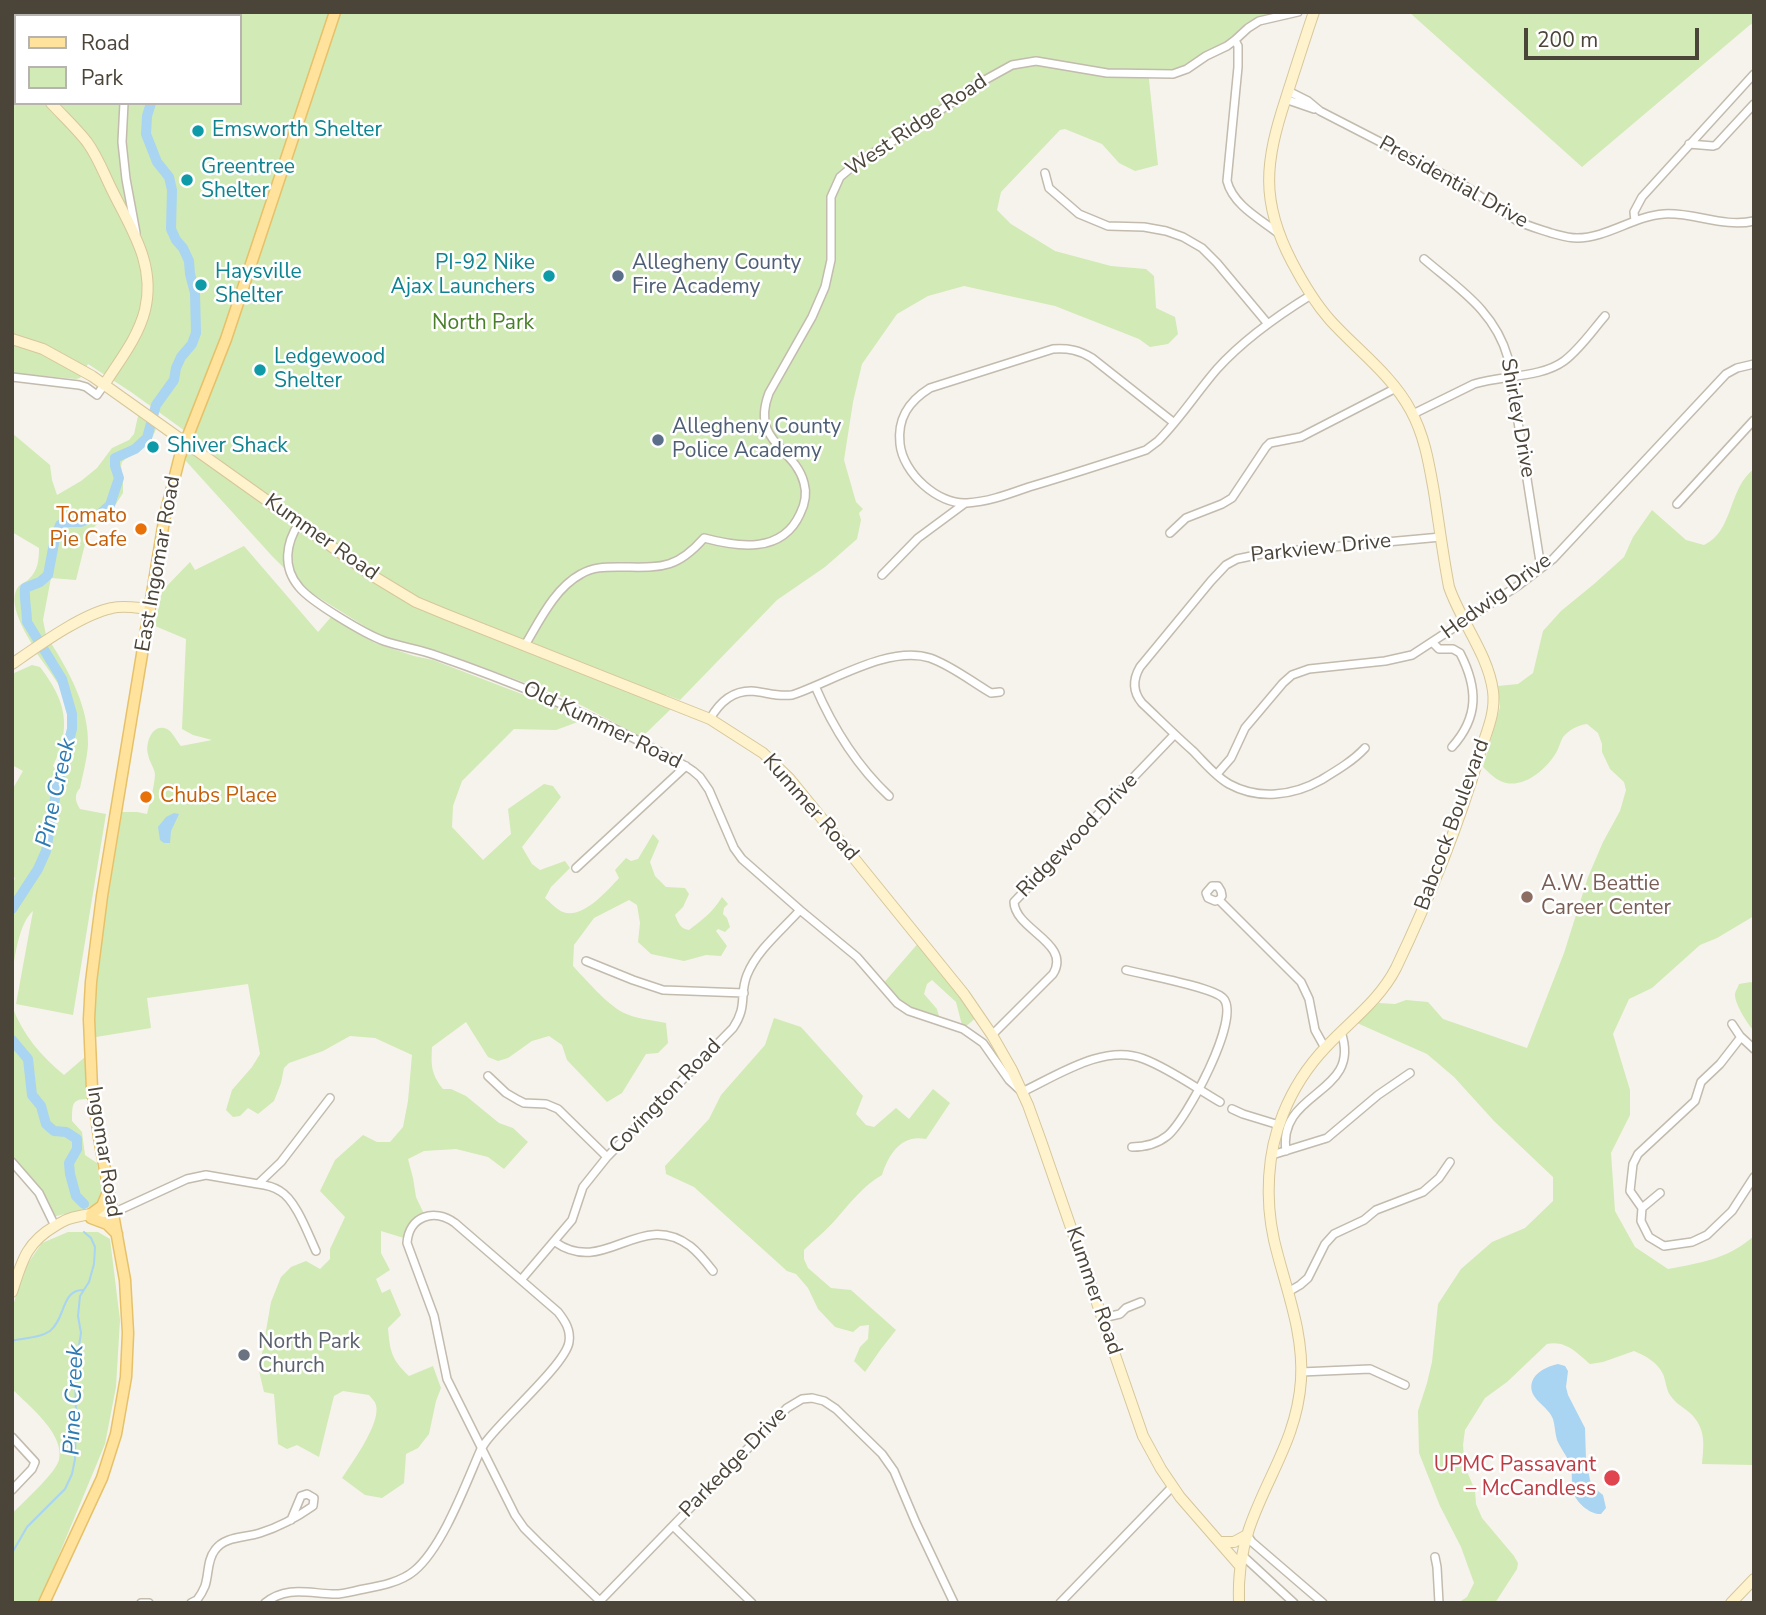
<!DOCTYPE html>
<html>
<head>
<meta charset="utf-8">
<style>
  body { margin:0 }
  #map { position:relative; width:1766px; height:1615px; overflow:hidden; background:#f6f3ec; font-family:"Nunito Sans",sans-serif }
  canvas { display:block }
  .frame { position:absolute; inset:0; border:14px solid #4b4439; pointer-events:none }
  .legend { position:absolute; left:14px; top:14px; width:228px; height:91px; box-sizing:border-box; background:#fff; border:2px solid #b7b4b0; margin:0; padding:9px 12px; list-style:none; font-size:21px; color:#4b4439 }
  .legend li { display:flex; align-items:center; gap:14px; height:35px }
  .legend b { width:35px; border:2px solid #b7b4b0 }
  .scale { position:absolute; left:1524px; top:28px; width:175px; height:32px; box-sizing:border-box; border:4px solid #4b4439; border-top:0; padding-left:9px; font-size:21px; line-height:24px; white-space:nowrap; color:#4b4439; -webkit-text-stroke:5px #fff; paint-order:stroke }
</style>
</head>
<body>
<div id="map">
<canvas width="1766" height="1615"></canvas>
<div class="frame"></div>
<ul class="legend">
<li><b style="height:9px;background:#ffe39c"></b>Road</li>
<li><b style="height:19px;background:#d2eab5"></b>Park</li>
</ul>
<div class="scale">200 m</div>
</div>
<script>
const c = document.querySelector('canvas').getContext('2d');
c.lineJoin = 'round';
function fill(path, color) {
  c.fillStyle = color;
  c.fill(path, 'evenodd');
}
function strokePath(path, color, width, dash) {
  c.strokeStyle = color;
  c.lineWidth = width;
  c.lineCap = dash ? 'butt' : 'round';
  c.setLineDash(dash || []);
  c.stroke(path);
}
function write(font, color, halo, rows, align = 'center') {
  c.font = font + ' "Nunito Sans",sans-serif';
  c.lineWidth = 5;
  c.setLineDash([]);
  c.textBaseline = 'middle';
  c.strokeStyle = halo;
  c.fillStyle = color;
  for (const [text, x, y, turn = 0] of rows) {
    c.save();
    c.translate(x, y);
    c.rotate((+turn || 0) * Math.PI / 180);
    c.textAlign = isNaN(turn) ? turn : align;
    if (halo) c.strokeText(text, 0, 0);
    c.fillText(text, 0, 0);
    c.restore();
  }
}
const green = new Path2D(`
  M12 12H1275L1254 19 1245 24 1230 40 1208 50 1181 67 1171 70H1148L1158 165 1135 171 1119 163 1102 144 1065 129 1060 130 1001 192 997 210 1011 224 1055 251 1111 266 1146 269 1154 276 1156 308 1175 317 1178 334 1168 344 1150 347 1139 339 1055 306 964 286 928 296 897 314 862 364 853 402 844 460 856 502 863 509 859 513 861 520 857 539 825 567 777 600 680 700 666 695 659 701 673 707 642 737 577 703 550 692 439 651 390 640 377 634 305 589 272 556 185 460 192 436 131 392 88 364 80 378 76 379 12 373ZM16 16H240V103H16Z
  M1409 12H1754V26L1751 24 1582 167Z
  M138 416 156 429C147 453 138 448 122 462L121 466 123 479V493L110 513 96 525 87 536 76 580 51 578 43 620 46 635 32 644C24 631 6 600 19 586 22 583 26 582 29 579 38 571 39 559 39 548L12 532V433L50 465 52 480 57 495 81 481 97 468 112 448 129 440 134 434Z
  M1754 469V916L1717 938 1700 945 1652 988 1629 999 1613 1034 1630 1090V1115L1611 1153 1615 1211 1635 1247 1668 1269C1700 1263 1728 1259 1754 1236V1465L1702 1464C1704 1444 1706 1428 1690 1413 1683 1407 1675 1403 1670 1395 1666 1389 1666 1381 1663 1374 1657 1362 1646 1356 1634 1351L1603 1362 1590 1364C1577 1353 1566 1340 1547 1344L1507 1382 1485 1398 1465 1430 1463 1445 1465 1467 1475 1490 1476 1504 1482 1518 1514 1556 1518 1563 1517 1569 1495 1603H1458L1467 1597 1474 1583 1461 1547 1440 1506 1419 1453 1418 1411 1427 1383 1432 1362 1438 1304 1461 1269 1492 1242 1525 1228 1553 1201V1177L1494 1121 1454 1077 1427 1054 1357 1023 1379 1003 1395 1004 1406 1000 1428 1002 1443 1019 1527 1048 1564 953 1588 877 1603 842 1620 811 1626 790 1624 782 1610 769 1602 752V744L1598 733 1587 724C1578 725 1569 730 1563 737 1560 742 1559 748 1556 753 1546 769 1526 787 1506 783 1497 781 1489 773 1483 767L1500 707 1498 686 1518 684 1533 673 1543 631 1561 611 1594 584 1624 557 1633 537 1652 510 1686 540 1704 545C1734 531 1728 488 1754 469Z
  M244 546 318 632 331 617 375 643 414 656 433 660 566 711 583 720 556 730 514 729 462 781 453 806 452 827 483 860 511 834 508 809 544 784 553 786 561 797 522 847 532 864 540 870 565 861 570 868 551 887 545 898C550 902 557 910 563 912 582 920 608 890 619 878L615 870 626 858 631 861 638 859 653 834 659 841 650 862 655 876 666 887 685 888 689 894 683 907 675 915C678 922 680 929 689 930 702 920 713 912 722 897L728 904 724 908 723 914 727 918 730 927 725 932 718 929 716 931 727 946 721 956 706 955 684 961 651 954 638 942 640 923 637 905 629 900 594 918 574 945 573 966C586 980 606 1003 622 1012 635 1019 652 1020 666 1023L668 1043 658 1053 646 1054 622 1093 607 1102 567 1060 562 1045 549 1036 532 1041 508 1058 498 1061 488 1057 466 1022 432 1047C431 1065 431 1074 443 1089H451L466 1096 499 1123 513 1128 528 1142 504 1169 488 1157 456 1149 424 1151 408 1159 413 1178 416 1197 425 1216 420 1218 407 1239 381 1231V1253L390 1270 376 1279 382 1293 390 1289 401 1315 388 1328C390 1351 391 1359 409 1376L433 1366 441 1388 436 1401 429 1434 418 1448 406 1454 404 1483 382 1498 365 1495 342 1478C352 1463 381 1423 376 1405 375 1401 372 1399 369 1395L343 1391 334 1396 319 1457 297 1445 287 1449 278 1444 274 1394 264 1392 259 1371 271 1302 281 1277 291 1267 306 1261 320 1269 330 1259V1249L345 1217 320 1191 335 1160 363 1135 377 1142H390L403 1127 408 1101 412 1055 375 1038 350 1036 323 1051 289 1063 284 1068 281 1083 274 1101 258 1114 248 1108 240 1116 233 1117 226 1110 232 1090 252 1067 260 1054 248 984 147 998 151 1028 90 1038 101 939 122 812H137L147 814C150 802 154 788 155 775 155 768 149 762 148 754 145 744 152 722 167 729 173 732 177 742 181 746L212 740 193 735 182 729 186 639 155 626 162 591 190 562 195 570Z
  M51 643C70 673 89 708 88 745 87 759 83 774 80 788 74 795 75 801 80 809L106 814 73 1015 16 1004 33 911C19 923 15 956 12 975V886L15 878 12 876V790L23 771 12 765V674L32 665 40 667C66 701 72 726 53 766L57 770C61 760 68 750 70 739 77 702 55 680 36 652Z
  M921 940 979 1015 963 1029 956 1002 932 980 927 984 924 994 937 1009 940 1020 909 1011 881 986Z
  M1751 982 1754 985V1031C1748 1025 1735 1004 1735 995 1735 991 1738 988 1739 984Z
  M12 1006C23 1035 40 1055 64 1075L85 1057 93 1099C73 1099 72 1100 72 1121L82 1132 85 1155 97 1163 103 1198C95 1209 65 1214 52 1217L42 1199 12 1162Z
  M774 1018 801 1027 863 1096 856 1114 866 1125 874 1127 896 1108 909 1119 933 1089 950 1103 926 1139C902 1134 889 1153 882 1175 863 1186 851 1202 837 1218 827 1230 815 1239 804 1250V1259L808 1268 831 1288 851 1290 896 1330 881 1349 865 1372 854 1361 860 1347 868 1339 869 1325 860 1326 853 1332 835 1327 818 1309 808 1288 796 1274 787 1271 694 1187 666 1174 665 1166 709 1119 721 1095 765 1045Z
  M68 1232H98L110 1239 120 1320 116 1387 105 1444 51 1574 37 1603H12V1514C23 1502 55 1474 59 1460 65 1434 29 1406 12 1389V1310L18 1288 26 1266 42 1243Z`);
const water = new Path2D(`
  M174 813 179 814 171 831 170 843H164L160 840 158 827 166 817Z
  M1558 1364 1565 1366 1568 1371 1566 1387 1568 1395 1585 1428 1586 1459 1590 1480 1593 1487 1603 1495 1606 1508 1601 1514C1590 1515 1576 1502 1573 1492 1571 1483 1573 1473 1570 1464 1567 1456 1561 1449 1557 1440 1555 1433 1555 1426 1553 1419 1549 1406 1527 1399 1532 1382 1535 1372 1548 1366 1558 1364Z`);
const stream = new Path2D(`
  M12 1341C26 1337 38 1339 50 1331 66 1318 61 1290 83 1290
  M12 1553 27 1527 65 1489 72 1474 75 1459 76 1411 75 1372 81 1333 78 1316 80 1296 89 1282 94 1264 95 1247 91 1238 84 1232`);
const river = new Path2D(`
  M169 16V12
  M12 909 38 869 46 851 57 786 72 729V714L62 679 27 622C27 610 24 600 25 588L40 582 48 575 55 538 60 525 68 522H81L100 514 110 505 119 478 115 466V458L135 449 147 438 156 405 174 380 176 368 181 357 192 344 196 333 195 293 190 274 189 261 183 248 176 240 171 229 172 190 169 177 157 162 146 134 147 116 151 103
  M12 1040 28 1059 32 1095 41 1106 46 1124 54 1131 66 1132 77 1139V1149L69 1163 70 1174 76 1196 84 1204`);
const street = new Path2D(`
  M148 16 150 12
  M1235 40 1238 46V67L1227 181C1233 205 1260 219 1278 233
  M1288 91 1308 101 1320 111C1366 135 1412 158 1458 182 1478 193 1496 209 1516 220 1527 226 1539 229 1551 233 1559 235 1568 238 1577 238 1607 238 1634 216 1664 214 1694 212 1723 228 1754 221
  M1285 99 1314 109
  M124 103 122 142 126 179 136 233
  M1689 144 1713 146 1716 145 1754 104
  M1045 173 1049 188 1079 214 1108 226 1144 227 1166 231 1183 237 1202 248 1217 263 1268 324
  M1635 221 1634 212 1642 197 1754 74
  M1424 259C1459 289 1495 311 1508 358L1541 568
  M12 377 79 385 86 387 97 395 104 385
  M1413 414 1474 384C1502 375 1541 378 1564 361 1580 349 1592 331 1605 316
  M1173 422 1092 358C1079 350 1068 348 1053 349L930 388C909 401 897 418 900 444 903 473 938 505 967 503 988 502 1009 494 1029 487 1063 477 1097 466 1131 455L1146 450 1158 441C1180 419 1197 392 1217 369 1244 339 1277 316 1311 295
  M1677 504 1754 420
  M299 523C286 543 282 567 299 587 311 602 365 634 384 641 401 647 419 649 435 655 504 679 572 706 637 740 656 750 676 759 693 771L700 777 709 790 734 848 742 859 800 910 857 957 897 1003 909 1011 963 1029 983 1043 1009 1080 1022 1092C1058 1075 1105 1043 1144 1059 1170 1069 1196 1088 1220 1102
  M1170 533 1186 518 1222 504 1232 498 1266 447 1270 443 1301 437 1396 388
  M882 575 918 538 964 504
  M1433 643 1439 649H1453L1460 653C1478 688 1479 717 1452 747
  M525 645C540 620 555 588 581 574 593 567 605 567 618 567 659 567 675 571 704 538 738 547 782 554 800 514 805 504 807 493 804 483 795 447 750 443 769 393L812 317 825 287 831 260V197L840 177 859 161 920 125 974 86 1012 65 1036 61 1107 73 1173 74 1187 69 1206 56 1227 46 1235 40 1248 28 1259 21 1298 12
  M815 686C833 728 856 765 889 796
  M710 719C719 703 732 691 751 691 766 692 776 697 792 695 832 682 888 645 930 658 950 665 968 679 986 690L991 693 1000 692
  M1365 748C1353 761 1336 771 1321 780 1293 796 1258 800 1229 784 1215 776 1204 762 1193 751 1175 735 1159 719 1142 703 1132 691 1133 679 1140 667L1211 581 1226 565 1237 559 1266 553 1441 537
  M1217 774 1231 758 1245 728 1283 683 1292 675 1309 669 1385 661 1412 655 1519 585 1553 559 1726 374 1737 368 1754 364
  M576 868 686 766
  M1219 900 1222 896 1221 891 1218 886H1212L1206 893 1208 898 1215 901 1219 900 1301 982 1309 999 1315 1030 1325 1048
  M586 961 633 980 663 990 744 993
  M1126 970C1145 975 1212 987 1223 998 1242 1017 1186 1121 1167 1136 1157 1144 1145 1147 1132 1147
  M1732 1024 1740 1036 1754 1049
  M992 1035 1053 974C1072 943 1015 930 1014 902L1174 735
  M488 1076 506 1093 518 1100 524 1103 546 1104 558 1109 607 1157
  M1232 1109 1243 1114 1279 1125
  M1286 1151C1277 1090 1363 1095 1341 1032
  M1272 1155 1327 1138 1378 1095 1410 1073
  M12 1162 39 1193 55 1226
  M258 1184C266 1185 274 1187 280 1191 296 1200 308 1234 316 1251
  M1660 1193 1642 1208 1641 1221 1649 1237 1664 1246 1692 1242 1707 1235 1732 1211 1754 1177
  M1642 1208 1630 1191 1633 1164 1638 1154 1695 1101 1701 1082 1720 1064 1741 1037
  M113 1213 187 1179 206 1175 258 1184 281 1162 330 1098
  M555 1242C605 1277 639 1209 690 1246 699 1253 706 1262 713 1271
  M521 1280 572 1220 583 1187 607 1157 733 1028C748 1006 739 995 747 975 757 950 782 930 800 910
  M1288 1292 1300 1285 1308 1278 1325 1244 1334 1234 1364 1220 1376 1210 1423 1192 1439 1178 1450 1162
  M1102 1318 1120 1314 1126 1308 1141 1302
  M1301 1372 1370 1369 1405 1385
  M12 1437 35 1462 32 1469 12 1490
  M673 1526 752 1603
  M1247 1535 1252 1542 1323 1603
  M1242 1555 1294 1603
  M1435 1557 1437 1567 1439 1603
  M600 1601 787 1408 802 1399 812 1398 824 1401 836 1409 882 1454 894 1471 916 1523 954 1603
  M141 1603H149
  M191 1603 197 1600C200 1596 203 1591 205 1586 209 1574 207 1560 215 1550 225 1536 245 1538 260 1533 279 1527 296 1518 313 1506L314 1498 307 1494 301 1496 291 1520
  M265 1603C286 1586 307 1593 332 1594 342 1595 353 1591 364 1589 380 1586 401 1582 414 1571 443 1547 466 1483 481 1449L485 1443C501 1420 566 1364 569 1342 571 1330 565 1321 558 1312L455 1223C434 1208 409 1216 407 1243L434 1316 447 1379 515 1515 524 1528 538 1542 602 1603
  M1060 1603 1173 1486`);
const secondary = new Path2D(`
  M12 34 16 41
  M51 103C63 116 76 128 87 142 98 157 104 174 112 190 131 229 156 264 145 310 138 338 119 361 104 385
  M12 339 43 349 92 376 373 576 416 602 445 614 710 719 763 753 789 778 802 794 964 994 992 1035 1012 1070 1028 1105 1041 1141 1143 1436 1161 1469 1180 1497 1240 1566
  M12 664C38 646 82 614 112 608 124 605 137 608 150 609
  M12 1292C22 1261 26 1243 55 1226 65 1220 69 1218 80 1216 91 1214 102 1211 113 1213
  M1220 1542H1234L1247 1535
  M1239 1603C1238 1578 1241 1553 1249 1529 1267 1476 1297 1439 1301 1380 1304 1331 1285 1287 1274 1240 1265 1199 1267 1153 1283 1114 1293 1089 1307 1067 1326 1047 1350 1021 1379 1001 1396 968 1429 899 1458 827 1480 753 1486 733 1496 713 1493 691 1488 654 1461 622 1449 587 1443 556 1439 524 1434 492 1429 464 1425 437 1411 411 1392 375 1357 350 1330 320 1315 303 1303 283 1292 262 1260 201 1265 162 1286 98 1295 70 1304 41 1314 12
  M1731 1603 1754 1579`);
const primary = new Path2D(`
  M91 1214 102 1206 108 1192
  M91 1218 107 1224 117 1234
  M44 1603 102 1478 116 1434 126 1377 128 1333 125 1280 99 1137 92 1089 89 1019 91 982 102 896 165 515 180 456 226 339 335 12`);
const markers = [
  [198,131,7,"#0f9aa8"],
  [187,180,7,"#0f9aa8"],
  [549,276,7,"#0f9aa8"],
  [618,276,7,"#5c6f8a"],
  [201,285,7,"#0f9aa8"],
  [260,370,7,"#0f9aa8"],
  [658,440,7,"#5c6f8a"],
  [153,447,7,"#0f9aa8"],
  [141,529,7,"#e8710a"],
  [146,797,7,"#e8710a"],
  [1527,897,7,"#8d6e63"],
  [244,1355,7,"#6b7280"],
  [1612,1478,9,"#e0444e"]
];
const streetNames = [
  ["West Ridge Road",917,126,-34],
  ["Presidential Drive",1453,183,29],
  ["Shirley Drive",1517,418,80],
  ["Kummer Road",321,538,35],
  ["Parkview Drive",1321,549,-6],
  ["East Ingomar Road",159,564,-80],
  ["Hedwig Drive",1497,597,-36],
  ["Old Kummer Road",602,726,26],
  ["Kummer Road",810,808,49],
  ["Babcock Boulevard",1453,825,-70],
  ["Ridgewood Drive",1078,836,-46],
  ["Covington Road",666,1097,-46],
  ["Ingomar Road",103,1152,81],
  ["Kummer Road",1093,1291,71],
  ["Parkedge Drive",734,1463,-46]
];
const cultureNames = [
  ["Emsworth Shelter",212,131],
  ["Greentree",201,168],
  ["Shelter",201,192],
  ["PI-92 Nike",535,264,"right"],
  ["Ajax Launchers",535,288,"right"],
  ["Haysville",215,273],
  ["Shelter",215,297],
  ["Ledgewood",274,358],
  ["Shelter",274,382],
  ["Shiver Shack",167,447]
];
const serviceNames = [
  ["Allegheny County",632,264],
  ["Fire Academy",632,288],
  ["Allegheny County",672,428],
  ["Police Academy",672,452]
];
const parkNames = [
  ["North Park",483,324]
];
const foodNames = [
  ["Tomato",127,517],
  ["Pie Cafe",127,541],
  ["Chubs Place",160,797,"left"]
];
const educationNames = [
  ["A.W. Beattie",1541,885],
  ["Career Center",1541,909]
];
const worshipNames = [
  ["North Park",258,1343],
  ["Church",258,1367]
];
const healthNames = [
  ["UPMC Passavant",1596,1466],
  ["– McCandless",1596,1490]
];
const waterNames = [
  ["Pine Creek",57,793,-77],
  ["Pine Creek",75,1400,-88]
];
fill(green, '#d2eab5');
fill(water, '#a9d4f2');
strokePath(stream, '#a9d4f2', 2);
strokePath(river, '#a9d4f2', 10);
strokePath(street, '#c2bbae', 10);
strokePath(secondary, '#d6c79b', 12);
strokePath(primary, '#e6c16a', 13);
strokePath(street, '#fff', 7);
strokePath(secondary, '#fff3cd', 10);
strokePath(primary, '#ffe39c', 10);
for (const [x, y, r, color] of markers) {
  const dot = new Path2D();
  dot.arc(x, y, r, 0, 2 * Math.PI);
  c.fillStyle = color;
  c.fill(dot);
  strokePath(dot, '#fff', 2.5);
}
write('21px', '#4b4439', '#fff', streetNames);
write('21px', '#0d838f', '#fff', cultureNames, 'left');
write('21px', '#4e5e75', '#fff', serviceNames, 'left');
write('21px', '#4a7f2a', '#fff', parkNames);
write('21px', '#c56008', '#fff', foodNames, 'right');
write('21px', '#785e54', '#fff', educationNames, 'left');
write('21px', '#5b616d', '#fff', worshipNames, 'left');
write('21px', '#be3a42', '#fff', healthNames, 'right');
write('italic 23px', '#2e7ab2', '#fff', waterNames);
</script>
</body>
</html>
